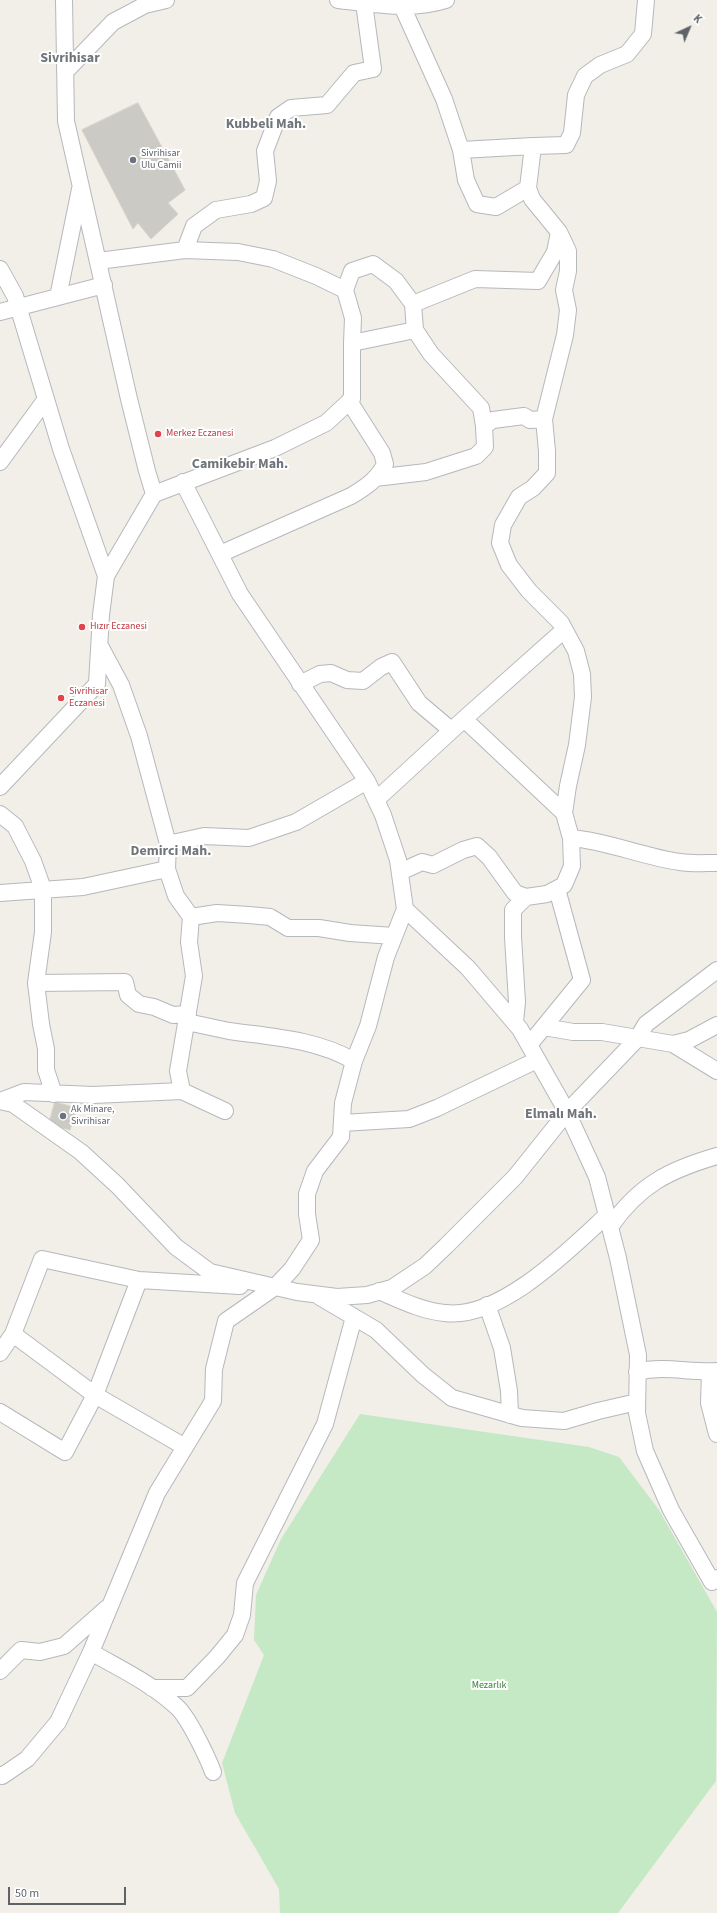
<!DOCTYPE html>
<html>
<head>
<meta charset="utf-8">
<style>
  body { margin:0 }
  #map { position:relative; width:717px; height:1913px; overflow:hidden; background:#f1efe8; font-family:"Source Sans 3",sans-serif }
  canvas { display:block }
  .north { position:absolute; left:669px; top:8px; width:40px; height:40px; -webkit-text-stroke:3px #fff; paint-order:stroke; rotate:44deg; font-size:11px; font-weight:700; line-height:16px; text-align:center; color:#5f6368 }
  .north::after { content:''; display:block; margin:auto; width:14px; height:18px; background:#5f6368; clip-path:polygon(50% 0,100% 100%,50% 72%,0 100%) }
  .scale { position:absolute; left:8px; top:1887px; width:118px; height:18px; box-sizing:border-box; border:2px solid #5f6368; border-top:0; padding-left:5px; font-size:12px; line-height:14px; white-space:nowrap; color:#5f6368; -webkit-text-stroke:3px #fff; paint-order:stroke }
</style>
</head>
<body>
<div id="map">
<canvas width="717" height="1913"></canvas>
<div class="north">K</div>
<div class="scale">50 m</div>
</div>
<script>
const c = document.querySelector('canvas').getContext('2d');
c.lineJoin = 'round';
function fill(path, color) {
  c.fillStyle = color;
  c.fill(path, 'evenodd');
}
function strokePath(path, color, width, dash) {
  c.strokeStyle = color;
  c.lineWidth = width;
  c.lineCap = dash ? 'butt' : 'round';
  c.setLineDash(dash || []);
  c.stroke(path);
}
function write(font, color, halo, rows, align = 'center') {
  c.font = font + ' "Source Sans 3",sans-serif';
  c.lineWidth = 4;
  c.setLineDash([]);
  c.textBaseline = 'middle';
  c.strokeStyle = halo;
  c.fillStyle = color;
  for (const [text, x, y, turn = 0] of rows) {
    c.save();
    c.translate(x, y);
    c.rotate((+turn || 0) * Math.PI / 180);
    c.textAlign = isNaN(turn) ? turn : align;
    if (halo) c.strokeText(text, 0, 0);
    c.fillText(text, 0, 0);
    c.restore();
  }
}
const green = new Path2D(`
  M360 1414 589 1447 619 1457 659 1510 717 1612 716 1781 618 1913H280L279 1889 235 1813 222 1763 264 1655 254 1640 256 1595 281 1539Z`);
const building = new Path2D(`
  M138 103 185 190 168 203 178 214 151 239 138 223 133 229 82 130Z
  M55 1102 77 1108 70 1130 49 1124Z`);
const minor = new Path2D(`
  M338 0C373 4 412 11 446 0
  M402 6 444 99 461 150 533 146
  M65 72 113 22 145 5 166 0
  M461 150 466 180 477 204 496 207 528 188
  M185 250 194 226 216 210 251 204 264 198 268 181 265 151 278 117 291 108 327 105 354 73 373 69 364 3
  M98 261 185 250 238 252 273 259 316 276 345 290 353 318 352 343
  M0 269 15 296 61 449 106 576
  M345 290 352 271 373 264 396 281 413 304
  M58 297 80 189
  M0 312 104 285
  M415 330 431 354 481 408 484 426
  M0 462 46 399
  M375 478 426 472 476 456 485 447 484 426 493 420 524 416 530 420 544 419
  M183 482 240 594 367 781 383 815 398 860 405 909 468 968 520 1029 567 1112 597 1177 618 1258 638 1355 637 1413 645 1451 671 1510 712 1582 717 1578
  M154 494 275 448 326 423 352 399V343L415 330 413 304 475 279 538 281 555 252 559 232 532 199 528 188 533 146 566 145 572 133 576 95 585 76 600 65 627 54 643 34 646 0
  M220 554 351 496C366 487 378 479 385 464L382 453 349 401
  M300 684 320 674 331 673 347 680 363 681 381 667 392 662 419 703 451 730
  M464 719 564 813
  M0 787 97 684 101 615 106 576 154 494 147 471 129 399 66 121 64 0
  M376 800 464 719 564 630
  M0 814 15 826 33 861 43 889V932L36 983 41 1024 46 1049V1070L54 1094
  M571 838C608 841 643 857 680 862 692 864 705 863 717 863
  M168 844 204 836 249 838 296 822 367 781
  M167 869 176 896 191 917 189 942 194 976 178 1071 182 1091
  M400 872 422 862 433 865 463 850 477 846 489 857 515 893 526 897 547 894 564 885 572 866 571 838 564 813 568 786 577 745 583 697 582 674 576 651 561 623 529 591 509 565 500 543 503 525 519 497 533 488 547 473V451L544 419 565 335 568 310 564 290 568 271V251L559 232
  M0 893 83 887 167 869 168 844 139 736 121 685 100 646
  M191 917 217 913 249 915 270 917 288 928H319L350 933 394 936
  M36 983 125 982 128 995 139 1004 154 1007 173 1015 188 1014
  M187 1022C201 1025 215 1028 229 1031 272 1037 316 1039 354 1061
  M515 1022 517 1002 513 937V910L526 897
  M544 1027 573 1032H602L673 1044 689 1040 717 1025
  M673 1044 717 1071
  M529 1045 582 980 557 889
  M0 1101 13 1104 81 1152 117 1185 176 1247 210 1272 297 1292 337 1297 367 1295 392 1288 425 1266 446 1246 515 1177 567 1112 637 1039 646 1024 717 970
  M0 1101 24 1092 93 1095 182 1091 225 1111
  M342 1123 409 1119 437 1108 537 1060
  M610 1227C639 1185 669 1170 717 1156
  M379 1291C400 1300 422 1311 445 1313 500 1320 569 1250 607 1215
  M320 1297 376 1330 423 1375 452 1398 522 1418 564 1421 598 1411 637 1402
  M487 1305 502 1348 509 1391 510 1415
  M13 1334 95 1395 185 1447
  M0 1353 13 1334 42 1259 139 1280 240 1286
  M637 1372C664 1365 690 1373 717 1371
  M710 1372 709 1403 717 1434
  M0 1412 65 1452 95 1395 139 1280
  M91 1652C120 1669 153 1684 178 1708 189 1719 207 1756 213 1772
  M0 1671 21 1650 40 1652 64 1646 107 1608
  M152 1688H187L217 1657 235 1635 242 1615 245 1583 325 1424 354 1317
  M0 1775 2 1776 27 1759 58 1722 91 1652 157 1493 213 1401 214 1369 226 1321 275 1287 292 1269 311 1240 307 1214V1194L315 1171 341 1137 343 1103 354 1061 368 1026 386 957 405 909`);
const markers = [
  [133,160,4,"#6b7280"],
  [158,434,4,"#e0444e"],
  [82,627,4,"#e0444e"],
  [61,698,4,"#e0444e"],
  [63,1116,4,"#6b7280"]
];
const worshipNames = [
  ["Sivrihisar",141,154],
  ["Ulu Camii",141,166],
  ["Ak Minare,",71,1110],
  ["Sivrihisar",71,1122]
];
const healthNames = [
  ["Merkez Eczanesi",166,434],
  ["Hızır Eczanesi",90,627],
  ["Sivrihisar",69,692],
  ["Eczanesi",69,704]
];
const parkNames = [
  ["Mezarlık",489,1686]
];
const districtNames = [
  ["Sivrihisar",70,59],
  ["Kubbeli Mah.",266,125],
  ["Camikebir Mah.",240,465],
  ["Demirci Mah.",171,852],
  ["Elmalı Mah.",561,1115]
];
fill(green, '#c5e8c5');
fill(building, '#cccac5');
strokePath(building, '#d6d1c6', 1);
strokePath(minor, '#b5b8bc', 18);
strokePath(minor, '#fff', 16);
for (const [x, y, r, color] of markers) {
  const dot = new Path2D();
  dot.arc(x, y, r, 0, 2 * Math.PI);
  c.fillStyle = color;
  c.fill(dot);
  strokePath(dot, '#fff', 1.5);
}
write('10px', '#5b616d', '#fff', worshipNames, 'left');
write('10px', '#be3a42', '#fff', healthNames, 'left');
write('10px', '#348238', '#fff', parkNames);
write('bold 14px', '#70757a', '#fff', districtNames);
</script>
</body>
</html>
